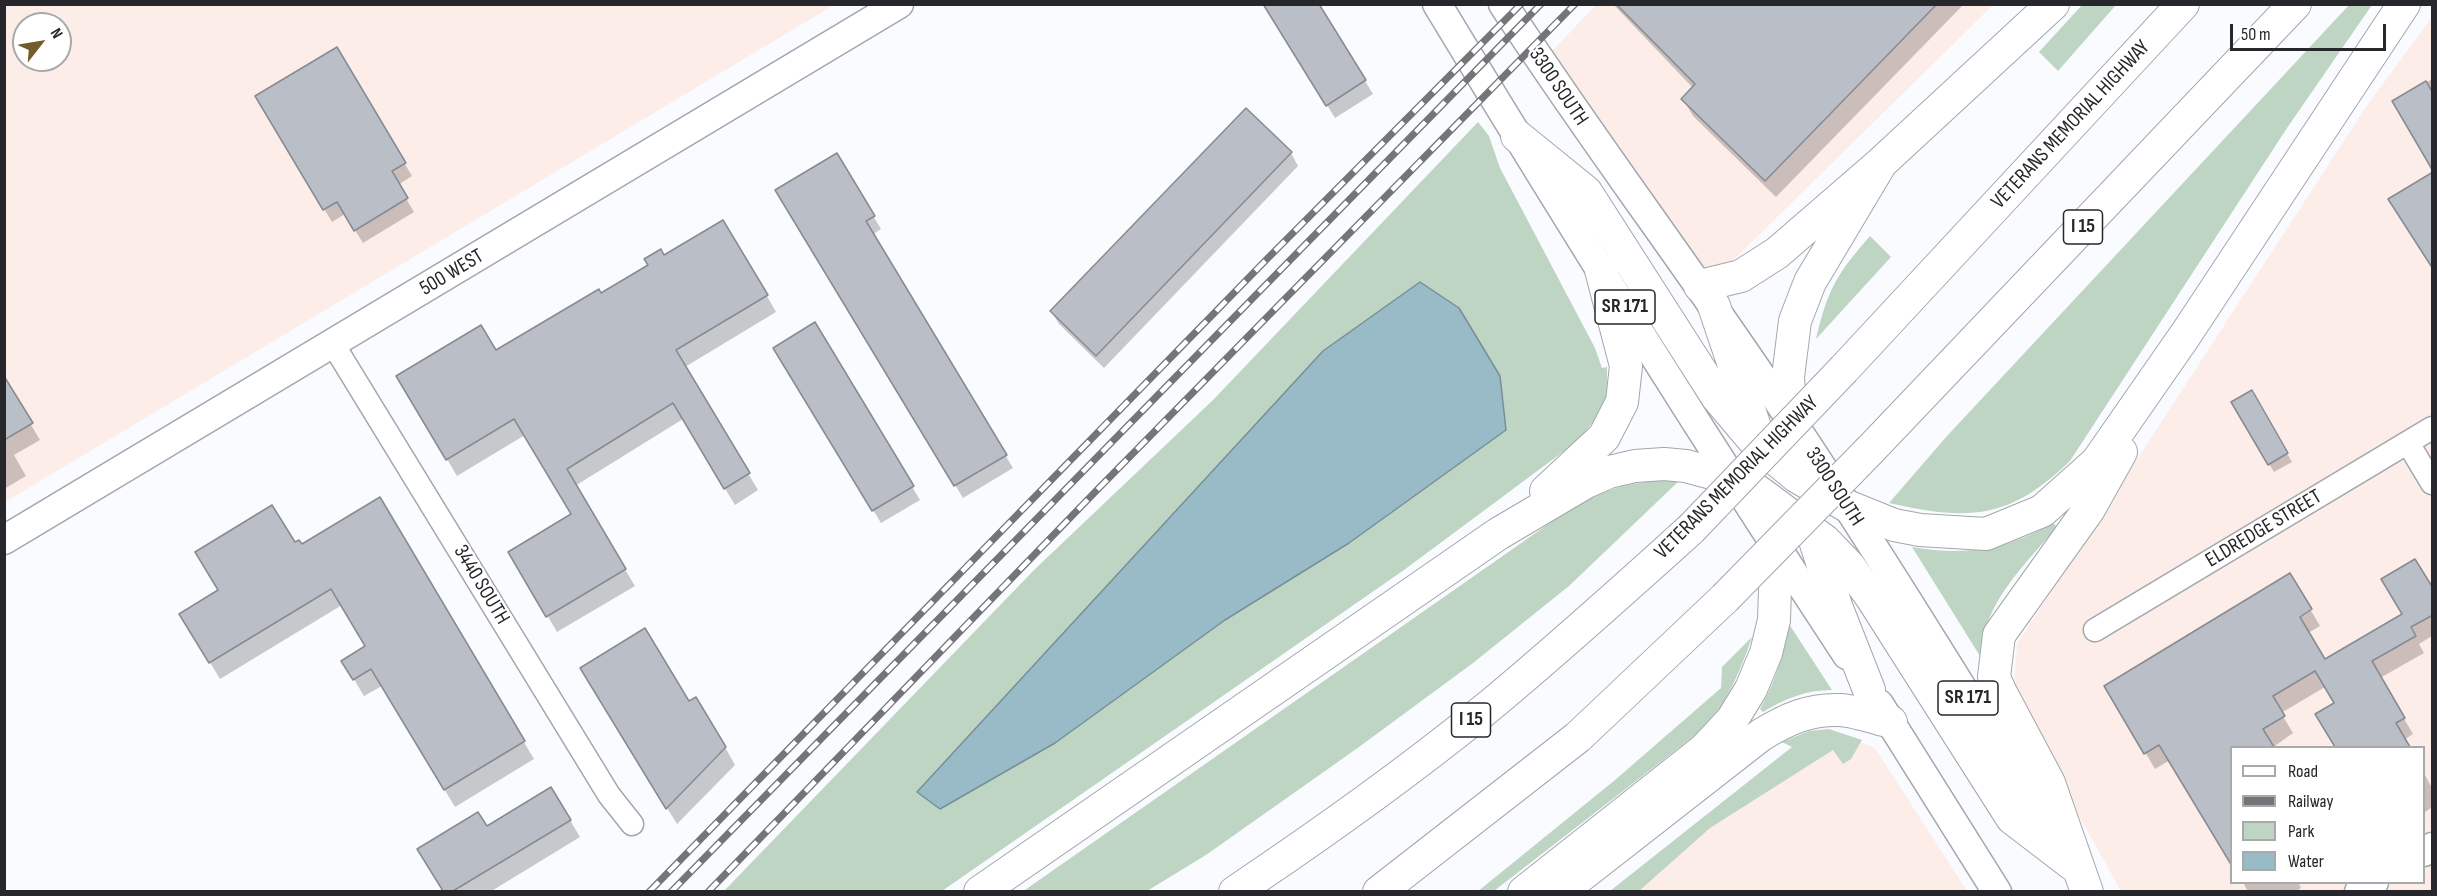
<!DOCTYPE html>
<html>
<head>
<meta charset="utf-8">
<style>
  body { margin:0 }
  #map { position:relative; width:2437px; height:896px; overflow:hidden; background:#f9fbff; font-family:"Sofia Sans Condensed",sans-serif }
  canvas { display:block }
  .frame { position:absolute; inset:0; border:6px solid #25272a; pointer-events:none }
  .legend { position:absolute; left:2230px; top:746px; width:195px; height:138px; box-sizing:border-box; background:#fff; border:2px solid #a8a9aa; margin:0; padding:8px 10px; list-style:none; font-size:18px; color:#25272a }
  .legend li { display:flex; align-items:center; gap:12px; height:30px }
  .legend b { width:30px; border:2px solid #a8a9aa }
  .north { position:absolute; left:12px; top:12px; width:60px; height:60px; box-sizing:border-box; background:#fff; border:2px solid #a8a9aa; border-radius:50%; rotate:59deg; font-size:16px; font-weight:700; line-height:24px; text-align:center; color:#25272a }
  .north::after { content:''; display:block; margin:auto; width:21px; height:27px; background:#735b2c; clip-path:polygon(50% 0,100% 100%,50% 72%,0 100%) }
  .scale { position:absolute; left:2230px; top:24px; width:156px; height:27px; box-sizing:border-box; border:3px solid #25272a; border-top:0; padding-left:8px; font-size:18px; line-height:21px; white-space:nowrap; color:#25272a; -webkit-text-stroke:4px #fff; paint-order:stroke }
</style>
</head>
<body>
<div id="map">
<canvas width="2437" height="896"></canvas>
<div class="frame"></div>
<ul class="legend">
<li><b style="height:8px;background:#fff"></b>Road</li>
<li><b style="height:8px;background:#737578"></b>Railway</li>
<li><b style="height:16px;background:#bfd5c3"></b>Park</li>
<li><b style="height:16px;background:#99bbc7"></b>Water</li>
</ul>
<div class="north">N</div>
<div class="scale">50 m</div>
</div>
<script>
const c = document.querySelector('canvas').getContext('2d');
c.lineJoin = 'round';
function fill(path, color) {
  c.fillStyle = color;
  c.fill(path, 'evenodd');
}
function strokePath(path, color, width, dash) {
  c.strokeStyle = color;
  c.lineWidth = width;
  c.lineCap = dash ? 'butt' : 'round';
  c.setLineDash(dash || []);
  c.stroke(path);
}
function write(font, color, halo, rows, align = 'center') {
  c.font = font + ' "Sofia Sans Condensed",sans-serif';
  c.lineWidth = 4.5;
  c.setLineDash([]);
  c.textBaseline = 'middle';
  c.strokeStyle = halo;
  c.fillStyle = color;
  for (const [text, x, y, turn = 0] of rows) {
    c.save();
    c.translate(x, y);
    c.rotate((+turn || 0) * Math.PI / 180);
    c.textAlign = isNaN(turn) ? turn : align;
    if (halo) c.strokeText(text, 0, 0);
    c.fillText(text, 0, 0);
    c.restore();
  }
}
const industrial = new Path2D(`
  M5 5H834L5 502ZM24 24H60V60H24Z
  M1596 5H1993L1712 281 1552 51Z
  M2432 17V891H2121L2013 699 2017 644 2366 107ZM2232 748H2424V882H2232Z
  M1830 730 1875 748 1967 891 1636 892 1783 760Z`);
const green = new Path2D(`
  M2350 4 2372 5 2287 128 2070 461C2009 520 1969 521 1889 503L1947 436Z
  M2082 5H2116L2058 71 2039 52Z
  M1478 122 1489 136 1500 168 1595 348 1602 368 1607 367V394L1602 410 1579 440 1404 570 942 891 723 892 1035 569 1213 400Z
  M1870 236 1891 257 1816 339C1828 289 1836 275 1870 236Z
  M1666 480H1680L1569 586 1473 663 1359 747 1206 855 1147 891 1022 892 1567 511C1603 490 1623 483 1666 480Z
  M2053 523 2057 527C2023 567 1985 601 1980 656L1912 547C1966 556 2006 550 2053 523Z
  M1789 624 1832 690C1805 690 1785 699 1763 712L1760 709C1775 682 1784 655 1789 624Z
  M1752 637C1741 670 1728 699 1707 726L1494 891 1477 892 1615 780 1721 688 1722 667Z
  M1829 729 1862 740 1851 759 1843 764 1833 750 1710 828 1639 891H1610L1792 747 1782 742 1809 731Z`);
const water = new Path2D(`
  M1420 282 1459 308 1500 376 1506 430 1349 543 1225 620 1055 743 940 809 917 792 1323 351Z`);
const shadow = new Path2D(`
  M1264 4H1318L1373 94 1335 118Z
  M1613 4H1964L1776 197 1693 116 1683 99 1693 88Z
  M336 49 412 176 398 185 414 212 363 243 345 214 332 222 257 97Z
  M2432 79V168L2394 102Z
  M1246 110 1291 153 1298 166 1104 368 1059 324 1051 311Z
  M836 155 881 229 872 235 1013 468 963 498 777 190Z
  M664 257 767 296 776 312 685 367 758 490 735 505 683 419 575 486 635 586 557 632 510 552 572 515 525 435 457 476 398 376 495 352 601 295Z
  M815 324 920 500 881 523 775 348Z
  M4 379 40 440 14 455 26 476 4 489Z
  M2251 392 2292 462 2274 472 2233 403Z
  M379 499 534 759 455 807 382 686 364 696 343 661 367 647 342 605 220 679 191 631 294 545 301 546Z
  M2290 575 2320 626 2308 633 2324 661 2404 614 2432 591V636L2419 644 2424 653 2380 678 2413 734 2404 740 2408 748H2336L2317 715 2336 704 2325 687 2281 713 2293 733 2272 748H2232L2170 760 2155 769 2106 686Z
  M591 685 689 703 725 747 735 765 677 824Z
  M2424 773 2432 788V807L2424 813Z
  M570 820 580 837 490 892H444L419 850 486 828Z
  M2243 882H2298L2301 888 2295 892H2248Z`);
const building = new Path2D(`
  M1263 4H1319L1366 80 1326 106Z
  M1616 4H1937L1765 181 1681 99 1695 84Z
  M337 47 406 163 392 171 408 198 354 231 337 202 323 210 255 96Z
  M2426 81 2433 93V171L2392 101Z
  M1246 108 1292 152 1096 356 1050 311Z
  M837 153 875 216 866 221 1007 455 954 486 775 190Z
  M2433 172V269L2388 199Z
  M723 220 768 295 676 350 750 473 724 489 673 403 567 469 626 569 546 617 508 552 571 514 514 419 446 460 396 376 481 325 496 350 599 289 601 293 648 265 644 259 661 249 664 255Z
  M815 322 914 486 872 511 773 348Z
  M4 376 33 423 4 440Z
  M2252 390 2288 453 2268 465 2231 402Z
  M380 497 525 741 444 790 371 669 353 680 341 661 365 646 331 589 209 663 179 614 218 590 195 552 272 505 295 542 299 540 302 544Z
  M2415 559 2433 588V615L2411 627 2416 636 2372 661 2405 718 2396 723 2410 747H2335L2315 714 2334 703 2315 671 2273 696 2285 716 2263 729 2274 747H2232V866L2159 745 2144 754 2104 686 2290 573 2312 609 2300 617 2325 659 2402 614 2381 579Z
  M645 628 689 701 696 697 726 747 666 809 580 668Z
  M551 787 571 820 453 891H443L417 849 478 812 487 826Z`);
const minor = new Path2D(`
  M333 344 609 795 632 824
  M2408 443 2432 483
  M2095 630 2432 428`);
const major = new Path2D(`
  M1437 4C1570 224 1706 441 1847 655
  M1503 4C1595 145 1697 278 1790 419 1886 563 1976 711 2068 858
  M4 540 899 4
  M1879 704 1997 892
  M2424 852 2432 847
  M2359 892 2374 882`);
const highway = new Path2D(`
  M1517 136 1586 192 1718 398 1756 443 1796 476 1847 506 1894 525 1920 530 1986 534 2042 511 2097 462 2186 334 2404 4
  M1700 286 1741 276 1777 253 1881 163 2053 4
  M1714 306 1759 439
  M1844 369 2183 4
  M1792 445 1788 377 1795 321 1810 282 1881 163
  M1871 449 2295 4
  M1546 491 1604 437 1622 402 1626 366 1601 270
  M1812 531 1836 606 1869 690
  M980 892 1498 534 1586 482 1609 472 1635 466 1664 464 1686 466 1734 479 1752 487 1825 541 1849 566 1872 598 2012 818 2072 864
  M1235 892C1320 835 1403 776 1482 712 1554 653 1622 591 1691 529
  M1379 892 1578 737 1725 598
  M1524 892 1705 749 1732 720 1751 689 1766 653 1774 620 1777 526
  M1560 892 1761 735C1787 719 1809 709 1840 710 1856 711 1875 718 1891 722
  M2087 892 2049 783 2000 691 1994 677 1999 635 2089 509 2121 452`);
const rail = new Path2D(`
  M649 892 1266 260 1521 4
  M671 892 1541 4
  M708 892 1096 491 1575 4`);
const highwayBridge = new Path2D(`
  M1691 529 1844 369
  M1725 598 1871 449`);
const shields = [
  [2083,227,39],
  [1625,307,60],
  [1968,698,60],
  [1471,720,39]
];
const shieldNames = [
  ["I 15",2083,227],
  ["SR 171",1625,307],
  ["SR 171",1968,698],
  ["I 15",1471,720]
];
const streetNames = [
  ["3300 SOUTH",1558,87,56],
  ["VETERANS MEMORIAL HIGHWAY",2071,125,-47],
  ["500 WEST",452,273,-31],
  ["VETERANS MEMORIAL HIGHWAY",1737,478,-45],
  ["3300 SOUTH",1834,487,57],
  ["ELDREDGE STREET",2264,529,-31],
  ["3440 SOUTH",481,585,59]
];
fill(industrial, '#fdede9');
fill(green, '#bfd5c3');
fill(water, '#99bbc7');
strokePath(water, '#768f98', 1.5);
fill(shadow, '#0003');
fill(building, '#babec6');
strokePath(building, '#868b92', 1.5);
strokePath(minor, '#a2a7ae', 25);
strokePath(major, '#a2a7ae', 31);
strokePath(highway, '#a2a7ae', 34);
strokePath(minor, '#fff', 22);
strokePath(major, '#fff', 28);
strokePath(highway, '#fff', 32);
strokePath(rail, '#737578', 7);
strokePath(rail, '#fff', 4.5, [14]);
strokePath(highwayBridge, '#a2a7ae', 34, []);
strokePath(highwayBridge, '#fff', 32);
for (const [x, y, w] of shields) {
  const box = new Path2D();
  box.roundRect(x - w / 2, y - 17, w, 34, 4.5);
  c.fillStyle = '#fff';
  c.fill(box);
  strokePath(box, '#25272a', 1.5);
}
write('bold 20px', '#25272a', null, shieldNames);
write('21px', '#25272a', '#fff', streetNames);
</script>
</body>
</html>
